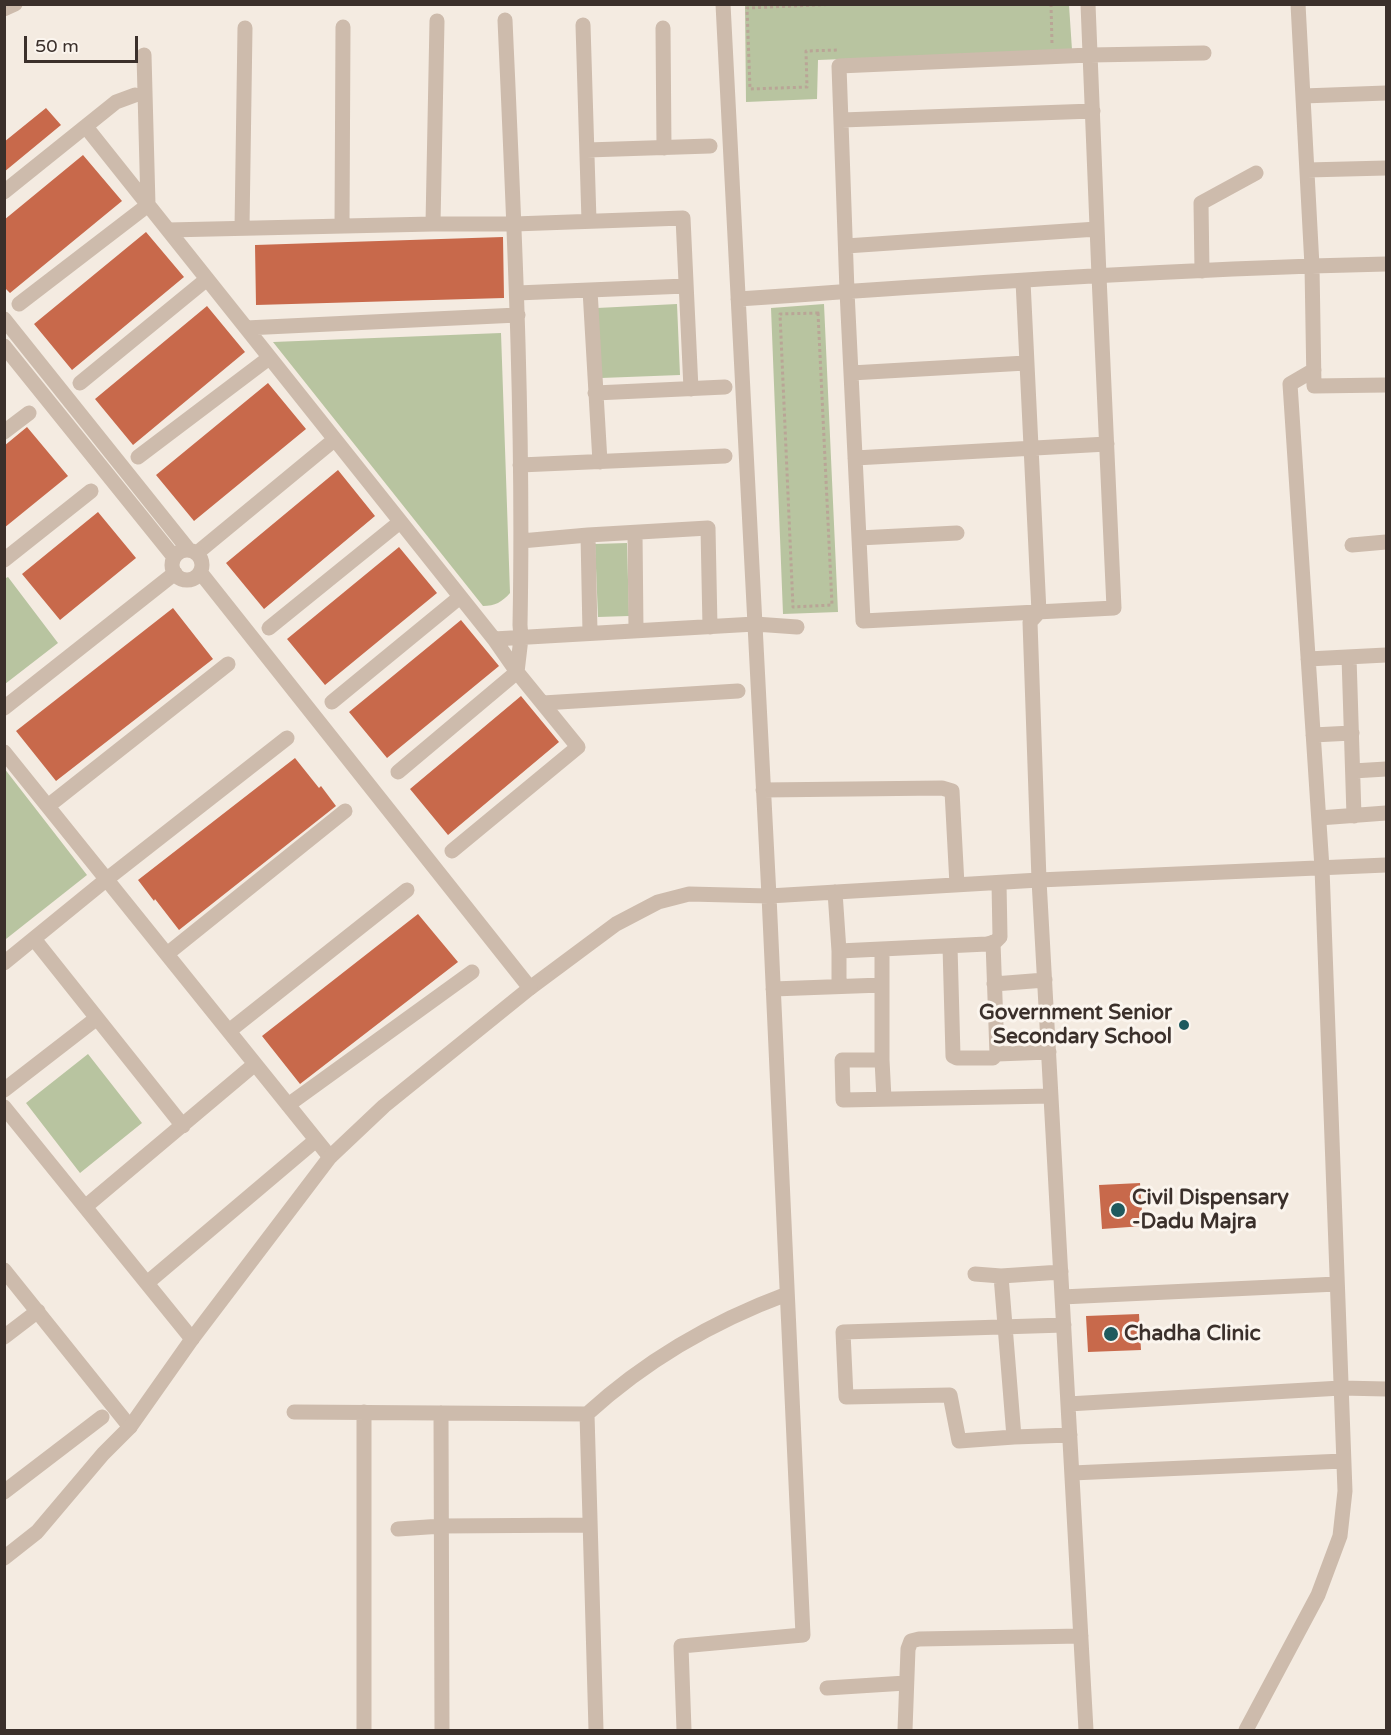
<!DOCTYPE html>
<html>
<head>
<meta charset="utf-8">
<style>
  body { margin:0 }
  #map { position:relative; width:1391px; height:1735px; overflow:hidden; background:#f4ebe1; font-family:"Varela Round",sans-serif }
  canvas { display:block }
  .frame { position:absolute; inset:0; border:6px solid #3b302b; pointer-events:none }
  .scale { position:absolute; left:24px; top:36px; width:114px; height:27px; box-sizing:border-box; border:3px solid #3b302b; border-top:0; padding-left:8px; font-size:18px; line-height:21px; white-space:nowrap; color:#3b302b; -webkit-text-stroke:4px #fbf5ee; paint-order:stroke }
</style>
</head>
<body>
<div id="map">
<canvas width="1391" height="1735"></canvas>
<div class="frame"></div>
<div class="scale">50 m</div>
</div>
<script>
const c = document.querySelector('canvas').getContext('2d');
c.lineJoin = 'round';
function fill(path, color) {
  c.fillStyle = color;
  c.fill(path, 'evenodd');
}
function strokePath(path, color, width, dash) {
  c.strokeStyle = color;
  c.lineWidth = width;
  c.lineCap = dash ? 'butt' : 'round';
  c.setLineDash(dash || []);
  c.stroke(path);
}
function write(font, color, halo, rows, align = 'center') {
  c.font = font + ' "Varela Round",sans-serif';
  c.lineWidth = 6;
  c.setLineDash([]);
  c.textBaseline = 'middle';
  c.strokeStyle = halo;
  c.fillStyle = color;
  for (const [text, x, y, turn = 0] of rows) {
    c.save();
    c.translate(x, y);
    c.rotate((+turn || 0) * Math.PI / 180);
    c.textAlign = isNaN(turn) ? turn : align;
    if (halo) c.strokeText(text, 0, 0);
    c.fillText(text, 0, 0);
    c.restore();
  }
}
const green = new Path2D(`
  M745 5H1069L1072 50 818 60 817 99 746 102Z
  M677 304 680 375 601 378 597 308Z
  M824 304 838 612 783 614 771 308Z
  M501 333 510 593C502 602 495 606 483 606L273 342Z
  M627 543 629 616 598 617 595 544Z
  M8 577 58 643 5 684 4 579Z
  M4 768 87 875 6 939 4 937Z
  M88 1054 142 1123 80 1173 26 1103Z`);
const building = new Path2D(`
  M46 108 61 125 4 172V142Z
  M83 155 122 201 10 293 4 287V220Z
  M146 232 184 277 72 370 34 324Z
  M503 237 504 298 256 305 255 245Z
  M207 306 245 352 133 445 95 399Z
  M268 383 306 429 194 521 156 475Z
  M27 427 68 476 4 528V446Z
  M338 470 375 516 264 609 226 563Z
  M98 512 136 558 60 620 22 574Z
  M399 547 437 593 325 685 287 639Z
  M173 608 213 659 56 781 16 731Z
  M461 620 499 666 387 758 349 712Z
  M521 696 559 742 448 835 410 789Z
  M295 758 319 788 321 786 336 806 179 930 155 899 154 901 138 880Z
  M418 914 458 962 300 1084 262 1036Z
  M1140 1183 1143 1226 1102 1229 1099 1185Z
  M1139 1314 1141 1350 1088 1352 1086 1316Z`);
const path = new Path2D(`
  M839 4 747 8 750 89 807 87 806 51 839 50
  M1051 4 1052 44
  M818 313 832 605 793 607 780 314Z`);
const minor = new Path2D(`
  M1088 4 1099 276 1114 608 863 621 847 291 839 66 1090 55 1204 53
  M1298 4 1312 266 1314 386 1386 385
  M583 25 589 221
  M663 28 664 148
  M1303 96 1386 93
  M842 120 1093 111
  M86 127 494 639 517 672 578 747 452 851
  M587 150 710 146
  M1307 170 1386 168
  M4 192 116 102 135 95
  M433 224 437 21
  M342 226 343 27
  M242 228 245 28
  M168 230 433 224H514L683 218 691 389
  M846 246 1097 229
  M1202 271 1201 203 1256 173
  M1023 281 1039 612 1030 622 1039 880 1086 1730
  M590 290 600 462
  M517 293 686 286
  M738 299C954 284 1170 269 1386 264
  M19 304 148 205 144 55
  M246 328 518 315
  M851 373 1026 363
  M80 383 207 279
  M595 393 725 387
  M4 432 29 413
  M138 457 269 358
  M855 458 1107 444
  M520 465 725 456
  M635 533 636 630
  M588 535 590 633
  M859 538 957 533
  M521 541 588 535 708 528 710 627
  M1352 545 1386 542
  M197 553 334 440
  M4 560 91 491
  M269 628 400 522
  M494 639 755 624 797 627
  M1349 657 1354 816
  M1308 659 1386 655
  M332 702 460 597
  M543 703 738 691
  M4 708 175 573
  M1313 735 1352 733
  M4 752 330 1157
  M1353 771 1386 769
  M398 772 517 672 521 638 520 625C524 423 514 222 505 20
  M763 790 942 788 952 791 957 885
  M48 806 228 664
  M1319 818 1386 813
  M835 892 839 951V986
  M34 939 183 1126
  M950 946 953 1056 957 1058H993L997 1054 993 942
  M882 949V1060L884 1099
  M839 951 987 944 995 942 1000 937 999 883
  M167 954 345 811
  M4 963 107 879 287 738
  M994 984 1045 980
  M530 988 616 924 658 902 689 894 769 896 1039 880 1386 865
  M773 989 882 985
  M229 1031 407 890
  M997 1054 1049 1052
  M882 1060H842L843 1100 1051 1096
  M4 1090 97 1018
  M288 1105 472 972
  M4 1107 192 1339
  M85 1207 255 1064
  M4 1270 130 1427
  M975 1274 1001 1276 1061 1272
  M1001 1276 1014 1437
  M147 1283 316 1140
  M1062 1297 1337 1284
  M1064 1325 843 1332 846 1397 950 1395 959 1441 1014 1437 1070 1435
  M4 1337 38 1311
  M1068 1404 1341 1388 1386 1389
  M294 1412 587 1414
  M441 1413 442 1730
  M1072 1473 1343 1461
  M4 1492 102 1417
  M398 1529 442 1526 590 1525
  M827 1688 906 1683
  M364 1730V1412
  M596 1730 587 1414C645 1361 714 1321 787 1294
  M684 1730 681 1646 803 1635 769 896 723 4
  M905 1730 908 1649 911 1641 919 1639 1081 1636
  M1246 1730 1318 1595 1340 1536 1345 1491 1322 868 1290 384 1314 370`);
const tertiary = new Path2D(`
  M4 9 15 4
  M4 319 188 549
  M4 346 174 557
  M172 565a15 15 0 1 1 30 0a15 15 0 1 1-30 0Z
  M4 1558 37 1532 103 1454 130 1427 192 1339 330 1157 384 1106 530 988 200 572`);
const markers = [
  [1184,1025,6,"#1f5a5e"],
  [1118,1210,8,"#1f5a5e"],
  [1111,1334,8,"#1f5a5e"]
];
const poiNames = [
  ["Government Senior",1172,1013,"right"],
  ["Secondary School",1172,1037,"right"],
  ["Civil Dispensary",1132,1198],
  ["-Dadu Majra",1132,1222],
  ["Chadha Clinic",1124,1334]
];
fill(green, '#b8c4a0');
fill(building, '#c8694b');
strokePath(path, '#b9a596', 3, [3, 3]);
strokePath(minor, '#cdbbac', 15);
strokePath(tertiary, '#cdbbac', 15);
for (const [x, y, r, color] of markers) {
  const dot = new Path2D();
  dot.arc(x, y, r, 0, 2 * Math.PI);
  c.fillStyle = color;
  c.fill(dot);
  strokePath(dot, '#fbf5ee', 2);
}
write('bold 21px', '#3b302b', '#fbf5ee', poiNames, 'left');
</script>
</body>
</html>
